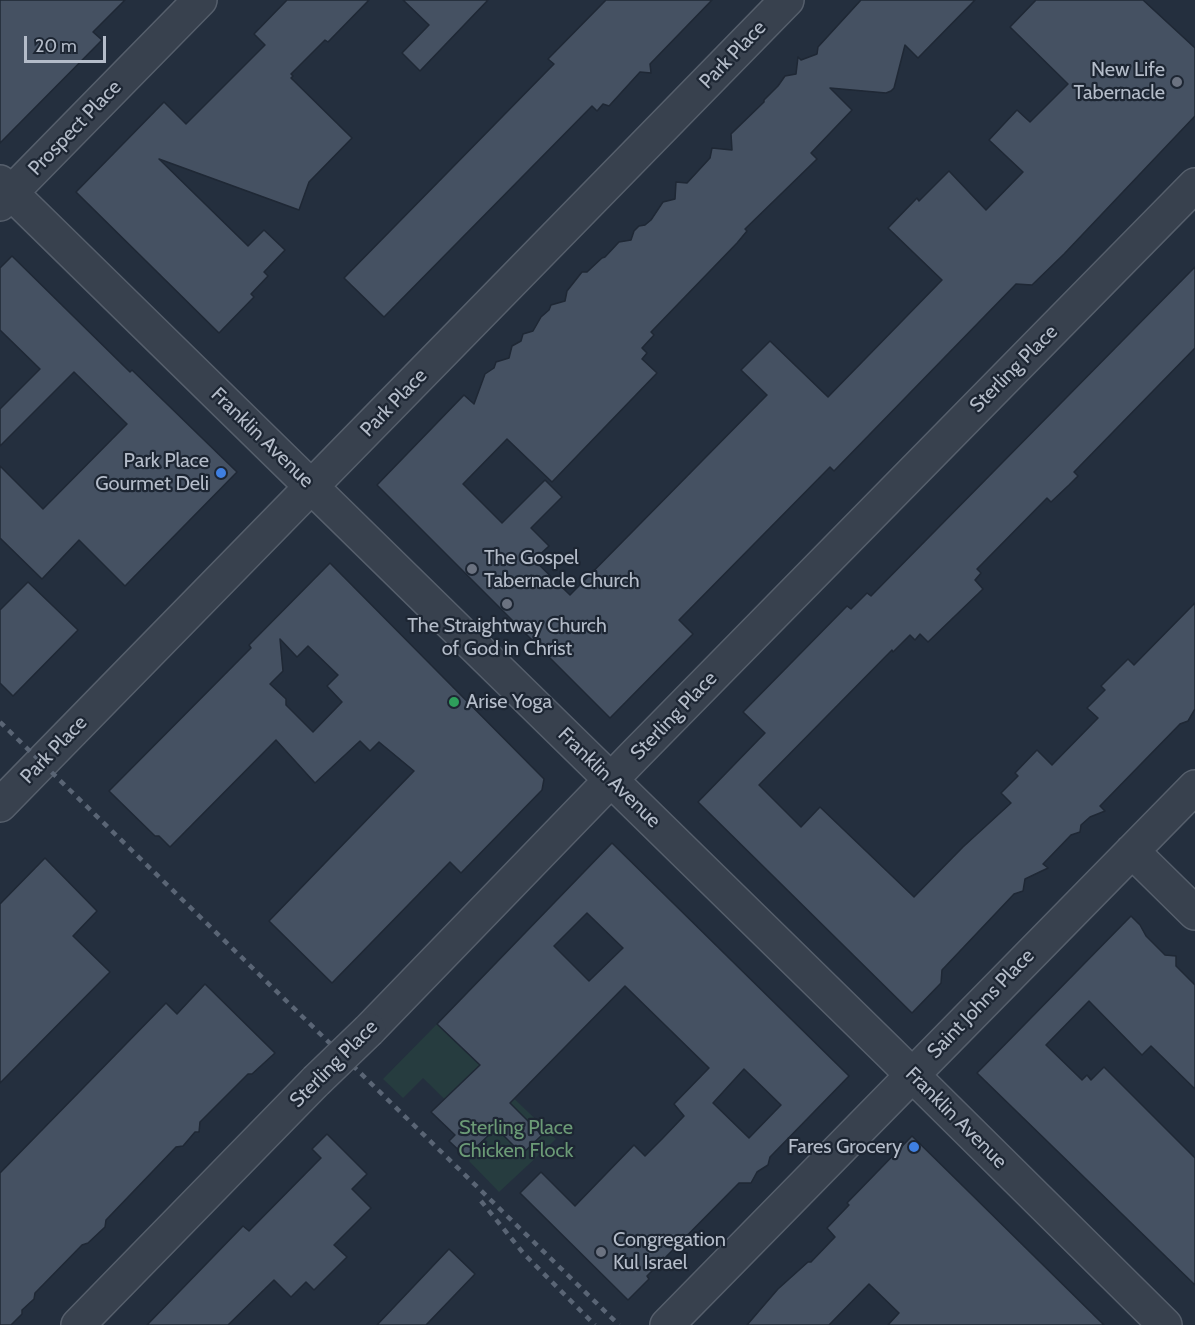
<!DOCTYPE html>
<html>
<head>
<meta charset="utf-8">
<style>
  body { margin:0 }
  #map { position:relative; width:1195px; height:1325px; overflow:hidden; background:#242f3e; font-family:Cabin,sans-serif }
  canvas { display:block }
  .scale { position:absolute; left:24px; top:36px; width:82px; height:27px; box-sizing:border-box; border:3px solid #b4bcc9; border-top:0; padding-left:8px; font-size:18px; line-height:21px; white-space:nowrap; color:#b4bcc9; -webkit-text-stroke:4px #1d2633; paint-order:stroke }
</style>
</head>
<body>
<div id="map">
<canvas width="1195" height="1325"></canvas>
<div class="scale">20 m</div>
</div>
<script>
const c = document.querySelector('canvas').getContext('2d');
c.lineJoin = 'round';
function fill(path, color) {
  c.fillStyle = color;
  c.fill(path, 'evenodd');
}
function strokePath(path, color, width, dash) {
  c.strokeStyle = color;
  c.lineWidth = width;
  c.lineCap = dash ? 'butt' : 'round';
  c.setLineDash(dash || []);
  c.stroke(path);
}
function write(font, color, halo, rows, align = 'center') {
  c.font = font + ' Cabin,sans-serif';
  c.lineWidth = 4.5;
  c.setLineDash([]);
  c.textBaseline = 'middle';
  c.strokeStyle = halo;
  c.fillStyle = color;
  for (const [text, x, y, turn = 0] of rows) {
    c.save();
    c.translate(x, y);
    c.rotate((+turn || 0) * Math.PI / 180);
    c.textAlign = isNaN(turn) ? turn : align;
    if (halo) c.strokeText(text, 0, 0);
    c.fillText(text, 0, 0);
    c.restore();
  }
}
const green = new Path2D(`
  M437 1024 556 1139 499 1192 469 1161 488 1142 423 1078 403 1098 383 1079Z`);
const building = new Path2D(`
  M0 0H125L93 32 102 40 0 143Z
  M287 0H369L328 42 325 40 291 74 293 76 291 78 352 138 309 182 299 210 159 159 248 246 264 230 285 250 264 272 268 276 251 294 254 297 219 333 76 192 164 102 186 124 265 45 254 34Z
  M403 0H488L420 71 402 53 429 25Z
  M606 0H712L650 64 651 73 640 72 609 106 603 104 597 111 592 106 384 317 344 278 554 64 548 59Z
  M861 0H975L918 58 905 45 894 88 891 91 886 93 830 88 852 110 811 153 817 159 745 229 747 231 737 243 651 332 654 335 642 348 647 353 642 359 657 373 552 482 507 439 463 484 502 523 545 480 562 497 531 528 549 546 534 560 570 595 767 395 741 370 770 341 828 397 942 280 888 228 917 198 919 201 949 171 986 210 1023 172 989 140 1017 110 1030 122 1068 84 1010 27 1036 0H1143L1195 48V116L1064 254 1032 285 1016 284 834 471 830 467 679 620 693 634 610 718 377 485 464 395 474 404 485 374 494 368 496 362 509 358 512 346 521 341 523 334 533 331 541 317 549 310 551 305 565 301 567 291 582 272H587L602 258 605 257 619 242 631 240 634 231 639 226 645 225 651 220 663 202 675 199 676 182 687 183 710 158 712 148 732 150 731 134 764 102V100L778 86 785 76 796 74 798 57 801 60 817 54 818 47Z
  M12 256 130 372 132 370 237 472 125 586 79 540 42 579 0 538V466L43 509 127 424 74 372 0 446V409L40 369 0 330V268Z
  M1195 267V348L1074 472 1078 476 1069 485 1051 502 1047 498 977 569 981 573 975 580 983 589 928 642 920 634 915 640 910 635 893 652 892 650 759 785 801 827 820 807 914 897 963 847 1011 803 1001 793 1018 776 1015 773 1037 750 1052 765 1098 718 1087 708 1105 690 1101 686 1128 659 1134 665 1195 603V709L1188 721 1180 724 1100 806 1105 811 1090 817 1081 825 1080 832 1071 835 1043 864 1048 868 1025 879 1023 891 1014 894 942 970 941 983 912 1013 698 802 765 733 743 712 847 606 851 609 867 593 871 596Z
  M330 563 544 779 542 790 461 873 450 862 332 983 269 921 414 771 379 742 370 751 360 741 315 783 276 740 170 847 159 836H155L109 791 251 648 249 645ZM280 639 297 657 308 646 338 675 327 686 342 702 313 732 286 705V699L270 684 283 671Z
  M28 582 78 630 13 696 0 683V610Z
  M612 843 849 1076 770 1157 768 1165 757 1172 751 1183H739L647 1276 649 1279 628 1300 520 1193 541 1172 575 1206 634 1145 645 1156 662 1139 684 1116 674 1104 709 1068 625 986 510 1103 542 1135 522 1154 496 1128 466 1157 449 1141 455 1135 431 1112 480 1065 437 1024ZM587 913 623 948 589 981 554 946ZM744 1069 781 1105 749 1138 713 1103Z
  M45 858 97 911 73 936 110 972 0 1083V904Z
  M1131 916 1140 925 1146 936 1165 955 1176 956V966L1195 985V1089L1151 1046 1142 1055 1089 1001 1046 1045 1082 1080 1087 1075 1091 1080 1104 1067 1195 1158V1285L977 1073Z
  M205 984 275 1053 252 1074H248L200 1122 199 1132H195L183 1146 176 1147 106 1220 105 1227 88 1243 82 1245 35 1293 34 1299 22 1310V1314L11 1325H0V1173L166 1003 177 1014Z
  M327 1134 367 1174 352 1189 371 1208 334 1245 347 1257 314 1290 306 1282 291 1297 274 1280 228 1325H147L243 1226 249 1231 321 1158 312 1149Z
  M912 1136 968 1191 1104 1325H888L899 1313 869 1284 829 1325H747L778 1289 808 1262H811L835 1237 827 1228 849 1205 847 1203Z
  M449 1249 475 1274 426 1325H377Z`);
const minor = new Path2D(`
  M0 182 887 1050 1165 1325
  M0 204 200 0
  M0 805 787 0
  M1132 851 1195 913
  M369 1030 634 756 1195 185
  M78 1325 316 1081
  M667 1325 1195 787`);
const rail = new Path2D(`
  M0 722 619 1325
  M481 1201 524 1254 595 1325`);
const minorBridge = new Path2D(`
  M316 1081 369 1030`);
const markers = [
  [1177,82,6,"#6b7280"],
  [221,473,6,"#3f7fe0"],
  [472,569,6,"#6b7280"],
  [507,604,6,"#6b7280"],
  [454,702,6,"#2e9e5b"],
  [914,1147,6,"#3f7fe0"],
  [601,1252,6,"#6b7280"]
];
const streetNames = [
  ["Park Place",733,55,-46],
  ["Prospect Place",75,128,-46],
  ["Sterling Place",1014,369,-45],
  ["Park Place",394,403,-46],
  ["Franklin Avenue",262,438,44],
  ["Sterling Place",674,716,-46],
  ["Park Place",54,750,-46],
  ["Franklin Avenue",609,778,44],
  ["Saint Johns Place",981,1004,-46],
  ["Sterling Place",334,1064,-45],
  ["Franklin Avenue",956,1118,45]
];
const poiNames = [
  ["New Life",1165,70],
  ["Tabernacle",1165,93],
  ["Park Place",209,461],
  ["Gourmet Deli",209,484],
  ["The Gospel",484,558,"left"],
  ["Tabernacle Church",484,581,"left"],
  ["The Straightway Church",507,626,"center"],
  ["of God in Christ",507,649,"center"],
  ["Arise Yoga",466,702,"left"],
  ["Fares Grocery",902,1147],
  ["Congregation",613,1240,"left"],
  ["Kul Israel",613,1263,"left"]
];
const parkNames = [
  ["Sterling Place",516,1128],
  ["Chicken Flock",516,1151]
];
fill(green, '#263c3f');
fill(building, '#455162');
strokePath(building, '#1f2835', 1.5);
strokePath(minor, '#565f6c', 36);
strokePath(minor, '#38414e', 33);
strokePath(rail, '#5a6575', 4.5, [6, 6]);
strokePath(minorBridge, '#565f6c', 36, []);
strokePath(minorBridge, '#38414e', 33);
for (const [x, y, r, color] of markers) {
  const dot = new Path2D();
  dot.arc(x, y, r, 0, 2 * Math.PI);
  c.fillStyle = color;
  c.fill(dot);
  strokePath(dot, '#1d2633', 2);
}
write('20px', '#b4bcc9', '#1d2633', streetNames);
write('20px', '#b4bcc9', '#1d2633', poiNames, 'right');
write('20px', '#6b9a76', '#1d2633', parkNames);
</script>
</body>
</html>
